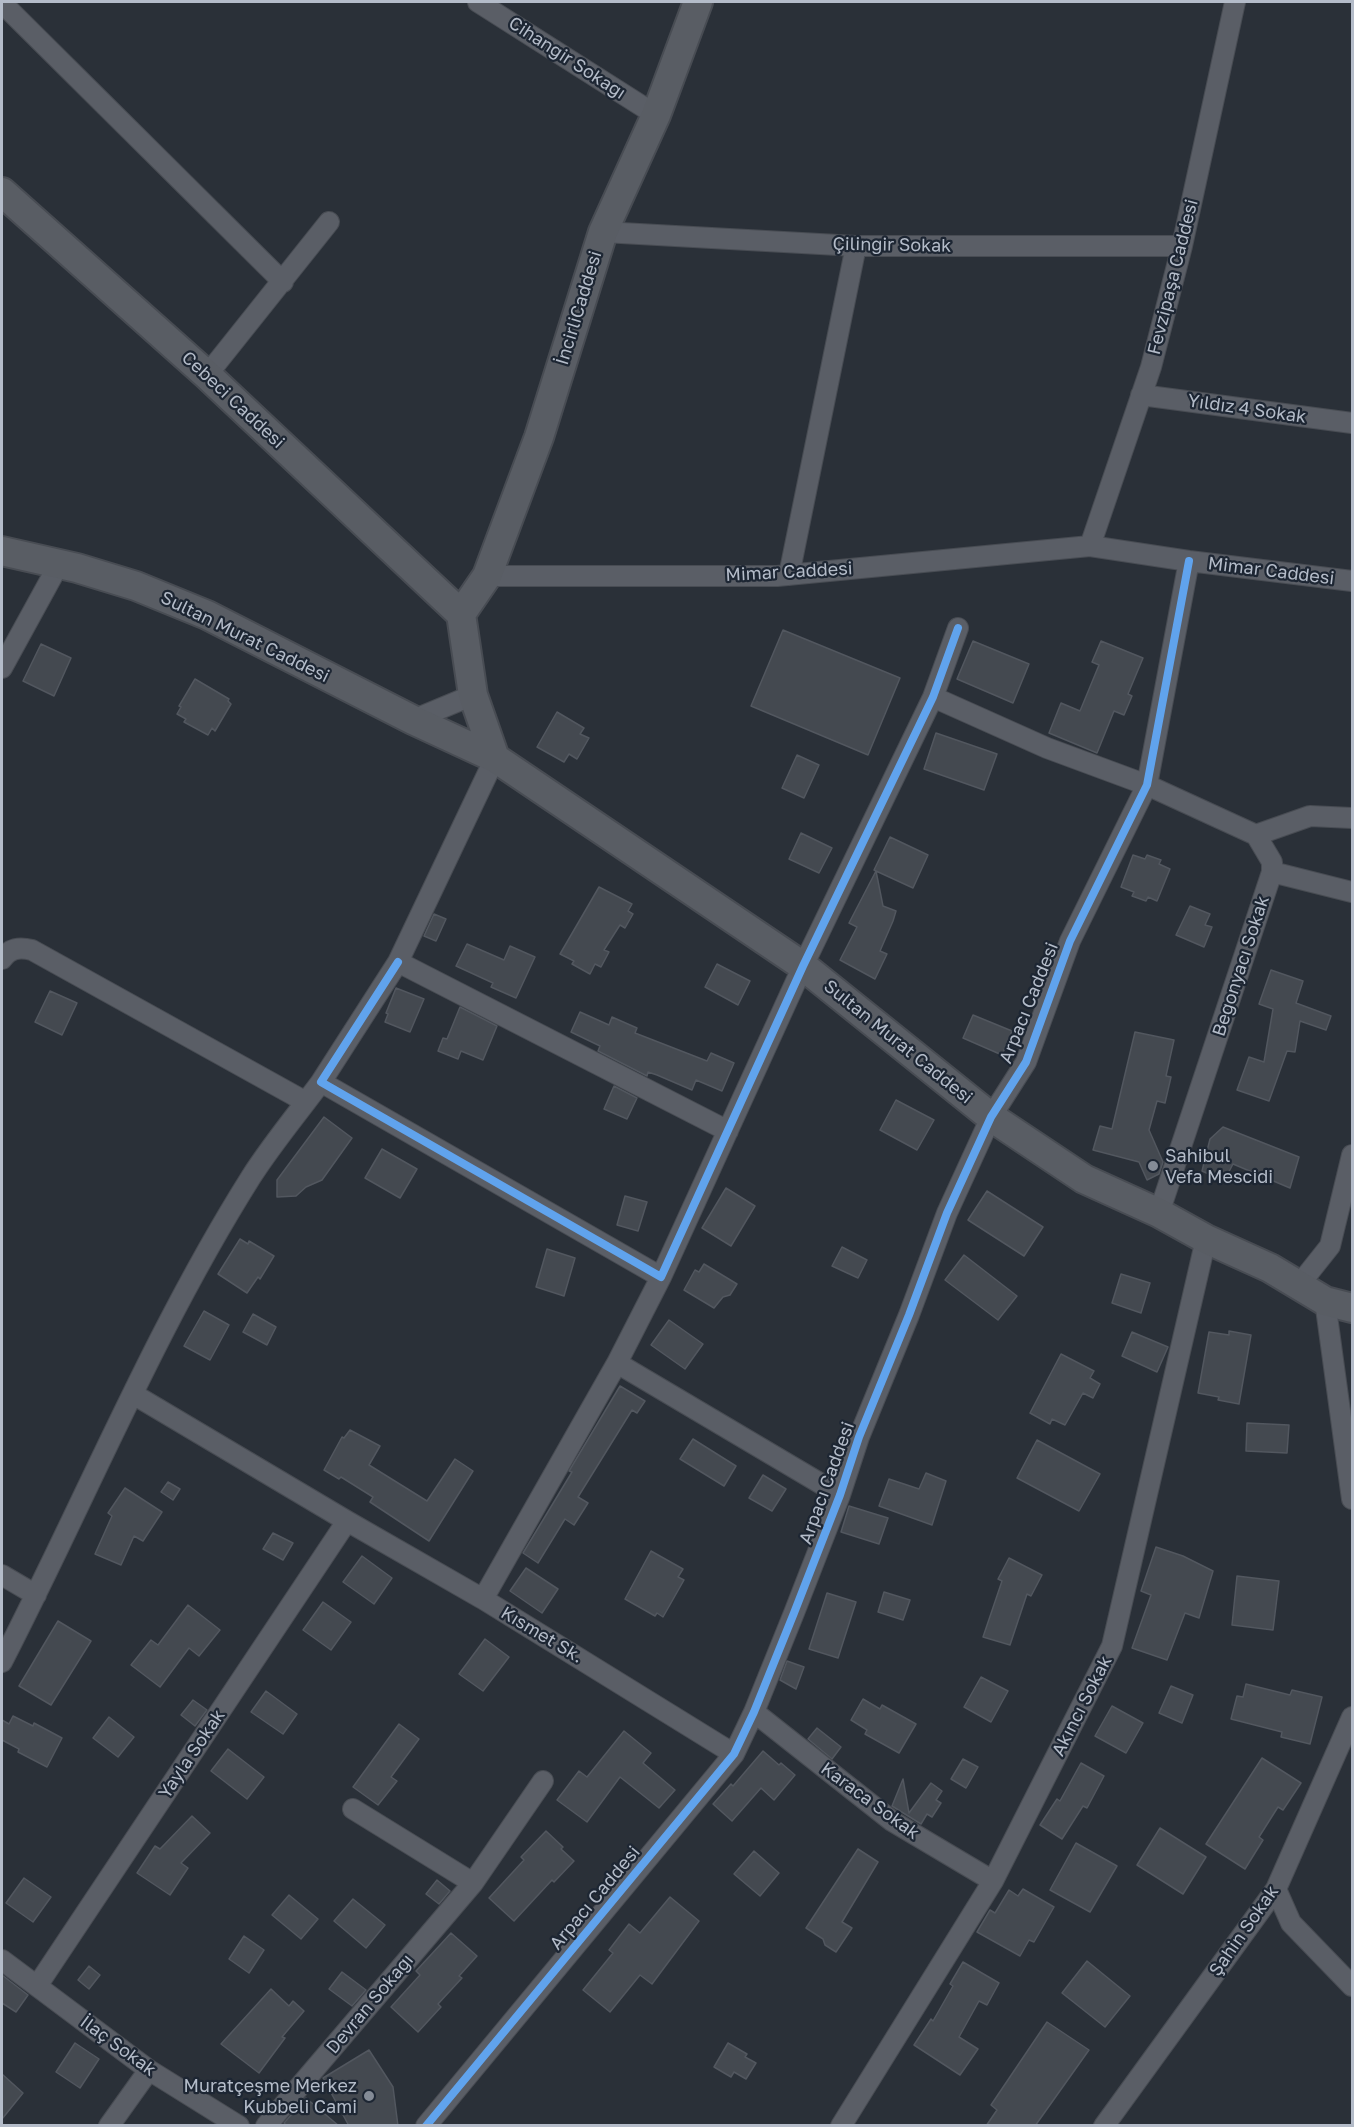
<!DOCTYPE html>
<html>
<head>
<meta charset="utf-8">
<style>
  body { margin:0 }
  #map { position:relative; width:1354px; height:2127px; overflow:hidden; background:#2a3038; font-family:"Golos Text",sans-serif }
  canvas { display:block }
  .frame { position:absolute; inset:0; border:3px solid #b4bcc9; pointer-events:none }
</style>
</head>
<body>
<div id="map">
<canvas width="1354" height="2127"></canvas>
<div class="frame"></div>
</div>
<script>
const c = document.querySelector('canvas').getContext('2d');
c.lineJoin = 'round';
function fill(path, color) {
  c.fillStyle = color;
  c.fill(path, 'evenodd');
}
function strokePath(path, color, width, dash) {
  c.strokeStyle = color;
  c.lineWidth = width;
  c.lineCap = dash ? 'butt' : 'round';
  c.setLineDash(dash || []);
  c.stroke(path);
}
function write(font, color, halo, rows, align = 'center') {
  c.font = font + ' "Golos Text",sans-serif';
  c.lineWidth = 4.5;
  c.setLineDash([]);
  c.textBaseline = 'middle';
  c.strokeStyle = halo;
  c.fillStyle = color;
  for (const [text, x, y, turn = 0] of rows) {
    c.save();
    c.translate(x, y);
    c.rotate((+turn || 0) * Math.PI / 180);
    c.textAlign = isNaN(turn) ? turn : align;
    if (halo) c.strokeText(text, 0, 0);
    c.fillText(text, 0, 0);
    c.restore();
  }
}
const building = new Path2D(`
  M783 630 900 678 868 755 751 706Z
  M973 641 1029 664 1013 703 957 679Z
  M1101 641 1143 658 1128 694 1132 696 1124 715 1114 711 1097 753 1049 733 1061 703 1080 711 1099 665 1092 662Z
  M41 644 71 658 54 696 23 681Z
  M195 679 229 699 228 701 231 704 215 731 212 728 208 735 184 722 186 719 177 714 181 707 179 706Z
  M557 712 584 728 580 734 589 738 577 759 569 754 564 762 537 747Z
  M936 733 997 754 984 790 924 769Z
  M797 755 819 765 804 798 782 788Z
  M801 833 832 848 819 873 789 859Z
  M890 837 928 855 913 888 876 871 883 906 896 911 893 921 880 951 887 954 875 979 840 960 857 927 849 923 876 871 874 870Z
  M1133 855 1145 859 1147 855 1161 860 1159 864 1170 869 1157 901 1148 897 1146 901 1132 896 1134 892 1121 887Z
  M599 887 632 904 628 911 633 914 625 928 620 925 604 950 609 952 601 967 595 964 590 974 572 964 574 961 560 954Z
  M1190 906 1210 914 1205 925 1212 927 1204 947 1176 935Z
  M434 914 446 919 436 941 424 936Z
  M467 944 504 960 510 946 535 957 516 998 491 987 493 983 456 966Z
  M717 964 750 981 738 1005 705 987Z
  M1271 970 1303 981 1296 1003 1331 1016 1326 1030 1300 1021 1295 1052 1287 1051 1269 1101 1237 1090 1249 1057 1264 1062 1273 1009 1259 1004Z
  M396 988 424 999 410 1032 385 1022 388 1014 386 1013Z
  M50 991 77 1003 62 1035 35 1022Z
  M460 1007 497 1026 483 1060 461 1051 458 1059 438 1051 443 1038 447 1039Z
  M580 1012 609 1025 612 1017 637 1028 635 1033 707 1061 711 1053 734 1063 722 1091 696 1080 692 1090 657 1075 648 1072 647 1076 598 1051 600 1046 571 1032Z
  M973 1015 1012 1031 1002 1055 963 1038Z
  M1135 1032 1174 1040 1166 1076 1171 1077 1165 1103 1157 1101 1149 1130 1163 1162 1159 1174 1147 1180 1139 1162 1093 1150 1100 1126 1112 1129Z
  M614 1086 637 1098 627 1119 604 1109Z
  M896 1100 934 1120 917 1150 880 1130Z
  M324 1117 352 1138 322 1180 306 1187 296 1196 277 1197V1180Z
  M1223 1127 1299 1157 1290 1188 1233 1164 1224 1181 1202 1171 1210 1139Z
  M382 1149 417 1169 400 1198 365 1178Z
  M726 1188 755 1206 731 1246 702 1228Z
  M987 1191 1043 1227 1024 1256 968 1220Z
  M625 1196 647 1202 638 1231 617 1225Z
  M240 1239 248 1244 249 1241 274 1256 260 1279 258 1277 247 1293 218 1274Z
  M842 1247 867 1260 858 1278 832 1266Z
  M547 1249 575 1258 564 1296 536 1287Z
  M964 1255 1017 1296 998 1320 945 1280Z
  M704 1264 737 1284 730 1295 723 1297 714 1308 684 1290 695 1270 699 1272Z
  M1121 1274 1150 1283 1141 1313 1112 1303Z
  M204 1311 229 1325 210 1360 184 1346Z
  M253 1314 276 1327 267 1345 243 1332Z
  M669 1320 703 1344 685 1369 651 1345Z
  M1229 1331 1251 1335 1239 1404 1218 1400 1219 1397 1198 1393 1209 1332 1229 1335Z
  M1132 1332 1168 1347 1157 1372 1122 1356Z
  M1061 1354 1094 1371 1090 1378 1100 1384 1093 1398 1083 1393 1065 1425 1052 1419 1050 1424 1030 1413Z
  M620 1386 645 1401 637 1413 632 1410 578 1497 588 1503 574 1525 565 1519 538 1563 523 1553 572 1472 569 1471Z
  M1247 1423 1289 1425 1287 1453 1246 1451Z
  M350 1430 380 1446 369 1465 427 1501 455 1459 473 1471 429 1541 370 1502 373 1497 341 1477 339 1479 324 1470 342 1437 344 1438Z
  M693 1439 736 1466 724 1486 680 1459Z
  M1037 1440 1100 1474 1079 1511 1017 1478Z
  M926 1473 946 1481 932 1525 879 1506 889 1479 919 1489Z
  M763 1475 786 1489 772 1511 749 1498Z
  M168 1482 180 1489 173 1500 161 1492Z
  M125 1488 162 1512 143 1541 134 1536 121 1565 95 1554 112 1516 108 1513Z
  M849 1506 888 1518 879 1544 841 1532Z
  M273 1533 293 1543 283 1560 263 1549Z
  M1156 1547 1183 1556 1213 1571 1199 1618 1185 1613 1167 1660 1132 1648 1151 1595 1141 1591Z
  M651 1551 683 1569 678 1577 684 1580 663 1617 657 1613 655 1616 625 1599Z
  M362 1556 392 1578 374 1604 343 1582Z
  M1009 1558 1042 1575 1031 1596 1027 1594 1010 1645 983 1637 1002 1581 998 1579Z
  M526 1568 558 1589 542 1613 510 1591Z
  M1237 1576 1279 1581 1273 1630 1232 1625Z
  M884 1592 910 1600 903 1620 878 1612Z
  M827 1593 856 1602 838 1658 809 1649Z
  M323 1602 351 1622 331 1650 303 1630Z
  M188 1605 220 1630 199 1656 189 1648 160 1687 131 1665 151 1640 158 1645Z
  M58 1621 91 1641 51 1705 19 1686Z
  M485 1639 509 1657 483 1691 459 1674Z
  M787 1661 804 1667 796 1689 780 1680Z
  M981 1677 1008 1691 991 1722 964 1707Z
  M1246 1684 1290 1695 1292 1690 1322 1697 1310 1744 1281 1737 1282 1732 1231 1719 1237 1696 1243 1697Z
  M1171 1686 1193 1695 1182 1723 1159 1713Z
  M266 1691 297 1714 283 1734 251 1712Z
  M863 1699 880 1709 882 1705 916 1724 899 1753 865 1734 867 1730 851 1720Z
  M193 1700 207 1710 195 1726 181 1715Z
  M1112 1706 1143 1723 1126 1753 1095 1736Z
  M13 1716 33 1726 34 1723 62 1738 47 1767 18 1752 19 1749 2 1740V1720L9 1724Z
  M109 1717 134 1737 118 1757 93 1738Z
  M399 1724 419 1739 391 1777 397 1781 378 1805 353 1787Z
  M817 1728 841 1747 832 1759 808 1739Z
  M624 1731 651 1753 643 1763 675 1790 659 1808 620 1777 587 1822 557 1800 579 1771 587 1777Z
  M228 1749 264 1777 247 1799 211 1771Z
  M763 1751 779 1765 781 1763 795 1775 774 1800 761 1788 732 1821 713 1804 731 1784 733 1786Z
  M1262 1758 1301 1783 1283 1810 1278 1807 1259 1837 1263 1840 1245 1869 1206 1844Z
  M963 1759 978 1767 966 1788 951 1779Z
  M1081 1763 1104 1776 1087 1808 1083 1806 1062 1839 1040 1825 1057 1799 1060 1801Z
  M903 1779 909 1813 931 1783 942 1791 936 1800 941 1803 932 1817 927 1814 921 1824 892 1806Z
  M192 1816 210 1833 181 1863 188 1868 170 1895 137 1873 155 1846 160 1849Z
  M1160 1828 1206 1857 1183 1894 1137 1865Z
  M546 1831 563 1847 561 1849 574 1861 554 1882 552 1880 514 1921 489 1898 524 1860 521 1857Z
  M1076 1843 1117 1866 1090 1912 1050 1890Z
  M858 1849 878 1862 842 1922 852 1928 836 1952 825 1945 823 1939 806 1928Z
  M754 1851 779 1873 760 1896 734 1874Z
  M24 1878 51 1897 33 1922 6 1903Z
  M437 1880 450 1891 439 1904 426 1894Z
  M1023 1889 1054 1907 1034 1942 1029 1940 1020 1956 977 1932 990 1910 995 1913 1009 1890 1018 1896Z
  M289 1895 318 1919 301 1939 272 1915Z
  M670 1897 699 1921 652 1984 640 1975 610 2012 583 1990 613 1953 609 1950 629 1924 640 1933Z
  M353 1899 385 1925 366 1948 334 1921Z
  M451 1933 477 1956 459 1976 462 1978 438 2004 441 2007 418 2032 391 2007 420 1975 416 1971Z
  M244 1936 264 1950 249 1973 229 1959Z
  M1087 1961 1130 1996 1105 2027 1062 1993Z
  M963 1962 999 1983 987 2005 979 2001 959 2037 978 2049 960 2075 914 2045 931 2019 933 2021 953 1986 950 1984Z
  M89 1966 100 1975 89 1989 78 1980Z
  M342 1972 366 1990 352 2006 329 1989Z
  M2 1975 28 1995 16 2012 2 2003Z
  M271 1989 289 2006 293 2001 304 2011 282 2037 285 2038 259 2073 221 2044Z
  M1047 2022 1089 2050 1035 2126H986L997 2110 991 2105Z
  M75 2043 99 2059 80 2088 56 2072Z
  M728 2043 747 2054 745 2057 756 2063 746 2079 734 2072 731 2077 714 2067Z
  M369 2050 393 2087 398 2126H349L323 2078Z
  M2 2074 23 2093 2 2119Z
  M306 2098 339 2126H287L284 2123Z`);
const street = new Path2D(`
  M478 2 656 115
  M2 3 283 282
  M603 232 856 246H1182
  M207 375 329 222
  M1141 395 1352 423
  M1090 546 1151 367 1182 246 1235 2
  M789 575 856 246
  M487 576H777L1090 546 1189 561 1352 581
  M2 668 59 564
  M933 697 1047 748 1147 785 1256 835 1272 862V872L1159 1213
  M413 720 473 695
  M495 758 398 962 728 1131
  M1256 835 1310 816 1352 818
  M1272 872 1352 892
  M2 959C10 948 19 947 32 950L306 1102
  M398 962 321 1082 661 1277 803 966 933 697 958 628
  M661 1277 617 1363 840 1495
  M1299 1285 1330 1246 1352 1155
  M1325 1301 1352 1499
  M133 1394 347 1521 483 1599 734 1754
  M2 1575 36 1595
  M483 1599 617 1363
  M2 1662C85 1501 154 1331 251 1177 272 1144 298 1113 321 1082
  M754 1712 892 1821 993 1881
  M353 1809 473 1883 543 1781
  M1276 1889 1291 1923 1352 1986
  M2 1960 149 2070 239 2126
  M37 1986 347 1521
  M109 2126 149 2070
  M266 2126 473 1883
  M426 2126 734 1754 754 1712 794 1613 840 1495 859 1437 909 1315 947 1213 991 1117 1026 1062 1070 941 1147 785 1189 561
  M841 2126 993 1881 1112 1646 1206 1239
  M1104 2126 1276 1889 1352 1717`);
const secondary = new Path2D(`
  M2 192 207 375 461 614
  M2 551 77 568 136 586 207 615 413 720 495 758 803 966 991 1117 1084 1179 1159 1213 1206 1239 1270 1268 1325 1301 1352 1308
  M461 614 487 576 539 437 603 232 656 115 698 2
  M461 614 473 695 495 758`);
const cycleway = new Path2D(`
  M398 962 321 1082 661 1277 803 966 933 697 958 628
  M426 2126 734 1754 754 1712 794 1613 840 1495 859 1437 909 1315 947 1213 991 1117 1026 1062 1070 941 1147 785 1189 561`);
const markers = [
  [1153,1166,6,"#848b96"],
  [369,2096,6,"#848b96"]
];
const streetNames = [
  ["Cihangir Sokağı",567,58,33],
  ["Çilingir Sokak",892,245,1],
  ["Fevzipaşa Caddesi",1173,277,-76],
  ["İncirliCaddesi",579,308,-73],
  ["Cebeci Caddesi",233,400,43],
  ["Yıldız 4 Sokak",1247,409,8],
  ["Mimar Caddesi",1271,571,7],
  ["Mimar Caddesi",789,572,-3],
  ["Sultan Murat Caddesi",245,637,26],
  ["Begonyacı Sokak",1241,966,-72],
  ["Arpacı Caddesi",1029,1003,-68],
  ["Sultan Murat Caddesi",898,1042,39],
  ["Arpacı Caddesi",827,1483,-70],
  ["Kısmet Sk.",542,1635,31],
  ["Akıncı Sokak",1082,1706,-63],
  ["Yayla Sokak",192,1754,-56],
  ["Karaca Sokak",870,1801,36],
  ["Arpacı Caddesi",595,1898,-50],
  ["Şahin Sokak",1244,1931,-55],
  ["Devran Sokağı",370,2004,-50],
  ["İlaç Sokak",118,2046,36]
];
const poiNames = [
  ["Sahibul",1165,1156],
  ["Vefa Mescidi",1165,1177],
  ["Muratçeşme Merkez",357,2086,"right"],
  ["Kubbeli Cami",357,2107,"right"]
];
fill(building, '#444950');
strokePath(building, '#52575f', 1.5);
strokePath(street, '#484c53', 22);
strokePath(secondary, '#484c53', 32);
strokePath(street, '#5a5e66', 20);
strokePath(secondary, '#595d64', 28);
strokePath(cycleway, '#60a3ed', 8);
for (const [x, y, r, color] of markers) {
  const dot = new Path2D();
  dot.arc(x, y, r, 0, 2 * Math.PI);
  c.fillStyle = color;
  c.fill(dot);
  strokePath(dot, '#1d2633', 2);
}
write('18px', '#b4bcc9', '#1d2633', streetNames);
write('18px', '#b4bcc9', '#1d2633', poiNames, 'left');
</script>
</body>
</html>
